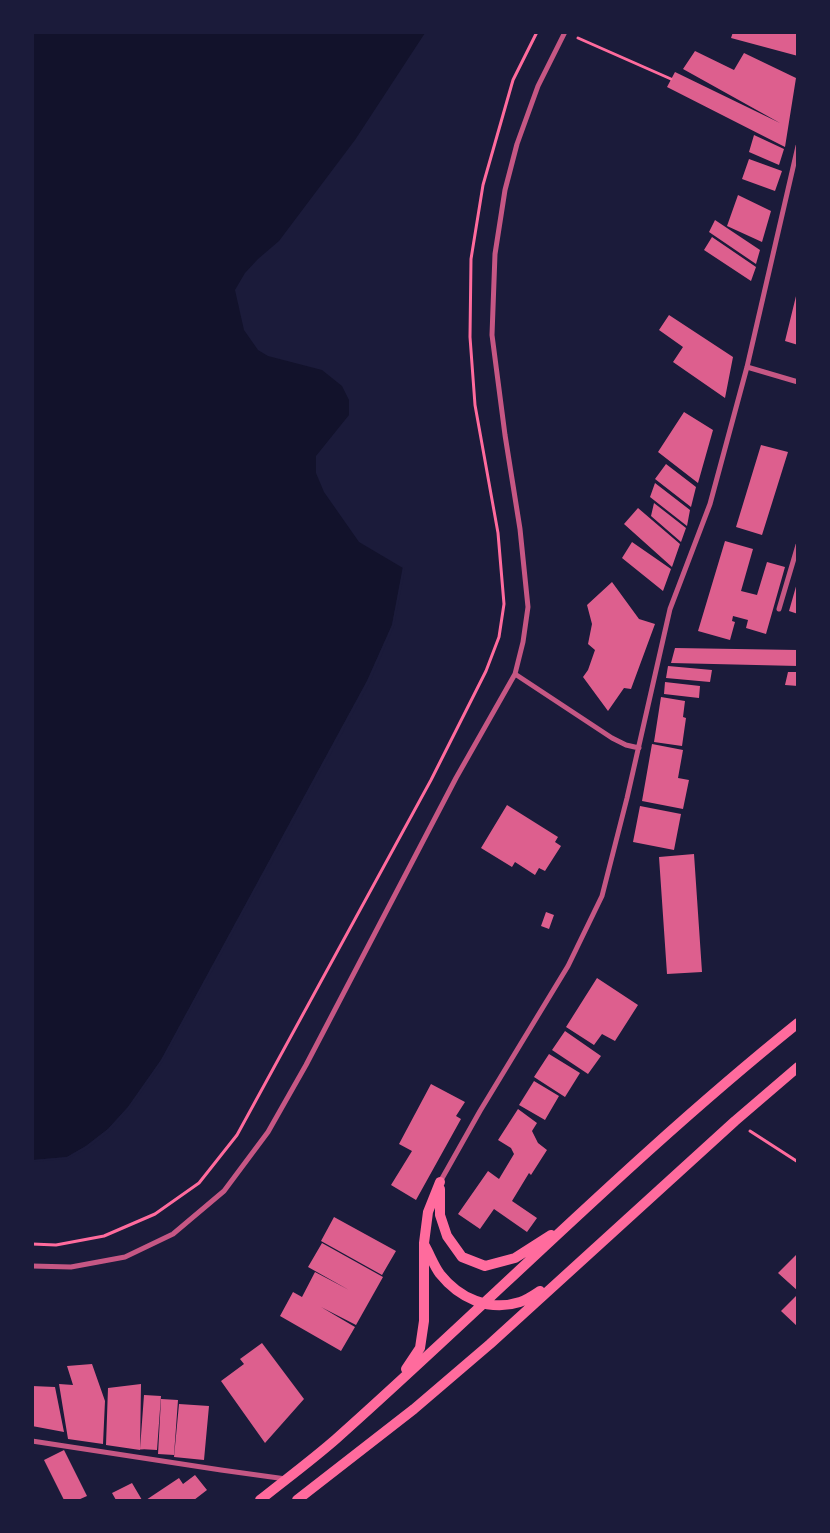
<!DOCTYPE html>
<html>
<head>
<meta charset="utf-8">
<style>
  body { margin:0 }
  #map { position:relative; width:830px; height:1533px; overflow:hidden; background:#1b1b3a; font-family:"Source Sans 3",sans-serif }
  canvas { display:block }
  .frame { position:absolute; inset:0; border:34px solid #1b1b3a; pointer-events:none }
</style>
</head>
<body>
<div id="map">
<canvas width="830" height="1533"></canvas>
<div class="frame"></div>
</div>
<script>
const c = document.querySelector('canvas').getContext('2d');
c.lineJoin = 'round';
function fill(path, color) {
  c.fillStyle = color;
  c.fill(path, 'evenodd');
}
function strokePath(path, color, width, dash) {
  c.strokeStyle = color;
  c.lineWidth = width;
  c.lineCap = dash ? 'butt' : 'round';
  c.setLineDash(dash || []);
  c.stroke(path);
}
const water = new Path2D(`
  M33 33H425L355 140 279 241 258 259 245 273 235 290 244 330 258 350 268 356 322 370 342 386 349 400V415L316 456V473L324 492 359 542 403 568 392 625 367 681 161 1060 128 1107 108 1129 86 1146 67 1157 33 1160Z`);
const pier = new Path2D(`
  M403 566 405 569 394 626 370 682 163 1061 130 1108 110 1131 88 1148 67 1159 32 1162 33 1160 67 1157 86 1146 108 1129 128 1107 161 1060 367 681 392 625Z`);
const building = new Path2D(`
  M733 32H798V56L731 38Z
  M695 51 734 70 744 53 796 78 785 147 667 87 675 72 780 123 683 69Z
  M754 135 784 149 779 165 749 152Z
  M749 159 782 171 775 191 742 179Z
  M738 195 771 211 762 242 727 226Z
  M715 220 760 250 756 264 709 232Z
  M712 237 756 267 751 281 704 250Z
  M797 292H798V345L785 341Z
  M669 315 733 357 725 398 673 362 683 347 659 330Z
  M684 412 713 430 698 483 658 452Z
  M761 445 788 452 762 535 736 527Z
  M666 464 696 487 691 507 655 479Z
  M655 483 690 510 687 526 650 497Z
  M654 503 686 528 681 542 651 516Z
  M638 508 680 544 672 567 624 524Z
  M725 541 753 549 741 591 757 595 767 562 785 567 766 634 746 628 748 620 733 616 732 621 735 622 730 640 698 631Z
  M632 542 671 569 663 591 622 558Z
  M612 582 639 619 655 624 631 689 624 688 608 711 583 677 588 670 595 650 588 644 592 624 587 605Z
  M797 583H798V614L789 611Z
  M675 648 798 650V666L671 663Z
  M668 666 712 670 710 682 666 678Z
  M788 672H798V686L785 685Z
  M665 682 700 686 699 698 664 694Z
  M661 697 685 701 683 717 686 718 682 746 654 742Z
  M652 744 683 750 678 778 689 780 683 809 642 801Z
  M507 805 558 837 555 842 561 846 545 871 539 868 535 875 515 862 512 867 481 848Z
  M640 806 681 814 674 850 633 842Z
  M694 854 702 972 667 974 659 857Z
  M546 912 554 915 549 929 541 926Z
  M597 978 638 1005 615 1041 602 1034 594 1045 566 1027Z
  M565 1031 601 1056 588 1074 552 1050Z
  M549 1054 580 1073 565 1097 534 1077Z
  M534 1081 559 1096 545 1120 519 1105Z
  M431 1084 465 1102 456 1116 461 1119 416 1200 391 1185 412 1151 399 1144Z
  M518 1109 537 1123 532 1131 538 1143 547 1150 531 1175 529 1173 512 1201 537 1218 527 1232 494 1209 480 1229 458 1214 488 1171 499 1179 514 1154 511 1148 498 1140Z
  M334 1217 396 1251 382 1275 321 1241Z
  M322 1243 383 1277 356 1325 321 1307 355 1327 341 1351 280 1316 293 1292 302 1297 315 1272 349 1290 308 1267Z
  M798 1253V1291L778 1273Z
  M798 1294V1327L781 1311Z
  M262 1343 304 1399 265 1443 221 1381 244 1364 240 1359Z
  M92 1364 105 1401 103 1444 68 1439 59 1384 73 1385 67 1366Z
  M141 1384 140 1450 106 1445 108 1388Z
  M32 1386 55 1387 64 1432 32 1426Z
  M144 1395 161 1396 157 1450 140 1449Z
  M161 1399 178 1400 174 1455 158 1454Z
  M179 1404 209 1406 204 1460 174 1457Z
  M64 1450 87 1496 78 1500H64L44 1460Z
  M195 1475 207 1490 194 1500H146L179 1478 183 1484Z
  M132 1483 142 1500H116L112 1493Z`);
const path = new Path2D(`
  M578 38 671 79
  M750 1131 798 1162
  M32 1244 56 1245 104 1236 155 1214 199 1183 237 1135 431 780 486 671 499 637 504 604 498 533 475 405 470 337 471 259 483 185 513 80 537 32`);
const minor = new Path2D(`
  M747 367 798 382
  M779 609 798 545
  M515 674 612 738 626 745 639 748
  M440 1182 480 1111 568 966 602 896 627 798 670 609 710 504 747 367 798 146
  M32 1266 71 1267 125 1257 173 1234 224 1191 268 1132 306 1065 456 778 515 674 523 642 528 607 520 529 505 435 492 335 495 254 505 190 517 144 538 86 565 32
  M32 1441 221 1470 286 1479`);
const secondary = new Path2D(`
  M440 1189V1215L447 1236 462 1257 485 1266 515 1258 551 1235
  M425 1246C430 1255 434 1266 440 1274 459 1298 489 1312 520 1302 527 1300 534 1295 540 1291
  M406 1369 420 1348 424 1321V1243L428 1212 440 1182
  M260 1500C285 1480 312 1460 336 1439 491 1301 636 1153 798 1023
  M297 1500 414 1409 490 1344 735 1121 798 1067`);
fill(water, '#12122b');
fill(pier, '#1b1b3a');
fill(building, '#dd5f8e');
strokePath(path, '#ff6b9d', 3);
strokePath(minor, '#c65784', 5);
strokePath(secondary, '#ff6b9d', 10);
</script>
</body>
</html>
